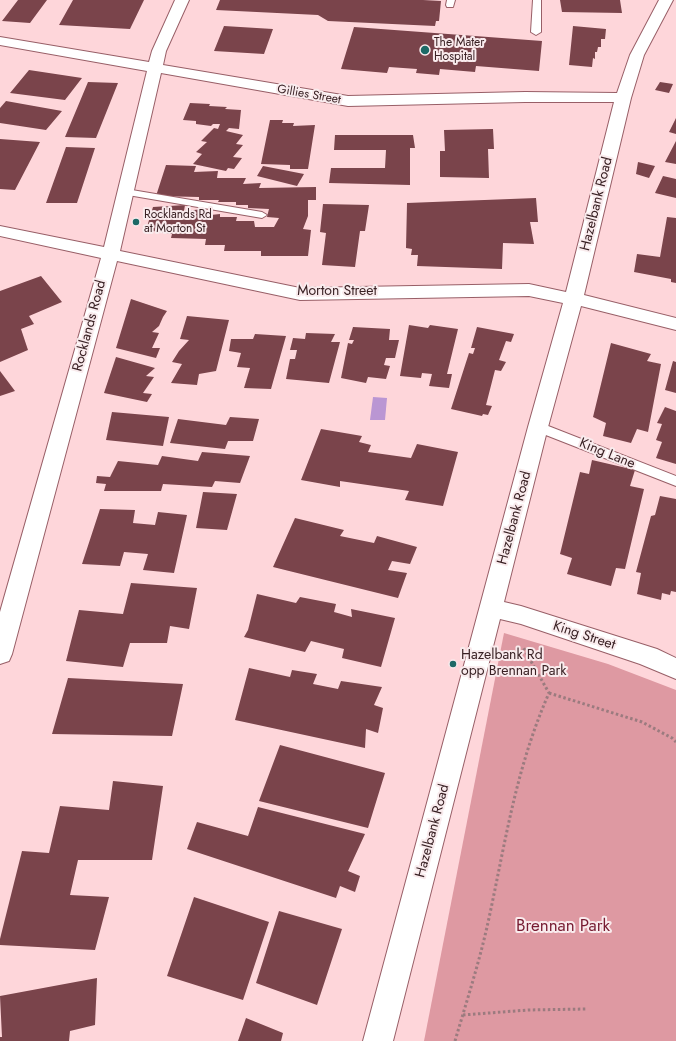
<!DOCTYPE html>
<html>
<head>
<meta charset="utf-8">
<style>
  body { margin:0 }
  canvas { display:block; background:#fed6da }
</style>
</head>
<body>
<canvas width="676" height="1041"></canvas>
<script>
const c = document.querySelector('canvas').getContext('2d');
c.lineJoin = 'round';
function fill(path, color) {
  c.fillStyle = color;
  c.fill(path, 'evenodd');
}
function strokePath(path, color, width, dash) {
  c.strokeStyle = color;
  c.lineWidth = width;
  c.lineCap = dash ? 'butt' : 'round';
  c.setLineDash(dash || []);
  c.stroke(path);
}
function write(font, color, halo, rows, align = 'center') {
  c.font = font + ' Jost,sans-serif';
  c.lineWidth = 4;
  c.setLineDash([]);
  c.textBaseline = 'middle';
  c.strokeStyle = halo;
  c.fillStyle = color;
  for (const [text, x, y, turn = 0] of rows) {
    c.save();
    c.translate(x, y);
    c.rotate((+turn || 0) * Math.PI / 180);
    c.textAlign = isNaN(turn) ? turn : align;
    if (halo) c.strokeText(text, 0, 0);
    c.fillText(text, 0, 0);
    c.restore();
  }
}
const green = new Path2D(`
  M504 633 608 664 676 690V1041H424Z`);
const water = new Path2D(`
  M373 397 387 398 385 420H370Z`);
const building = new Path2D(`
  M18 0H47L30 23 2 21Z
  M73 0H144L130 29 59 25Z
  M220 0H423L441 1 439 21H436L435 26 328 21 318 15 216 10Z
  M560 0H620L622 13 562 12Z
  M224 26 273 29 264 54 214 51Z
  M573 26 606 29 605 39H601V47H598L597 52H595V59L593 58 592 67 569 65Z
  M354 27 542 41 539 71 476 66 475 72 440 69 439 75 416 73 417 69 389 67 387 73 341 69Z
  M29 70 82 78 65 100 10 93Z
  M88 82 118 83 96 138 65 137Z
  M660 82 673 84 669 93 655 90Z
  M6 101 62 111 46 130 0 123V108Z
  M190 103 210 104 209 106 227 107 225 109 241 110 239 129 229 128 226 131 243 135 236 144 243 145 233 157 242 158 234 169 228 168 226 171 193 164 202 154 196 152 207 142 201 141 214 128 218 129 220 124H213L211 126 196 124V121L183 120Z
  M676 118V134L669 132Z
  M270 120H283L282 123H294L293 126 315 125 308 169H290V165L261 164Z
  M493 129 494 149H488L489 178 440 177V151H445L444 130Z
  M335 135H413L415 148H410V185L329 183 331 168H385L386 150H334Z
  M0 139 40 142 15 190 0 189Z
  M676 141V164L665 162Z
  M66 147 95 148 77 203H46Z
  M638 162 655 166 649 178 636 174Z
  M166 165 196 166 194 172 218 171 217 178H246L243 184 261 183 259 188 316 187V200H308V216L303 229 311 230 308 256H261V251H224L225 245H205L206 239 171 238 172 234 146 230 153 207 185 205 184 211 204 209 201 216 220 214V217H237L236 221H254L255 227H274L279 218 267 217 269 209 248 208V205H236V202H218L219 200H199V197L156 196Z
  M263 166 304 174 297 186 257 176Z
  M663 176 676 179V198L655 193Z
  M536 198 538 222H530L534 244 503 243 502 269 417 266 418 255H411L412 249 406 248 407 203Z
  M323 204 369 205 365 231H360L355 267 322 265 326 233 320 232Z
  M667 217 676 218V283L671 282V279L634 272 637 254 660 257Z
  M41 276 62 302 29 316 34 324 21 329 28 350 0 362V291Z
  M131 299 167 311 163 317 159 326 152 332 159 333 152 348H160L156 358 116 348Z
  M187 316 229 320 216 371 199 374 197 385 171 383 182 364 172 362 179 351 189 340 180 339Z
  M409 325 428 328 430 325 458 329 447 374H452L449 388 429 386 432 374 422 373 421 378 400 376Z
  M353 327 390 329 389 340H399L395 358H386L384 365 390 366 386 379 368 377 366 383 341 378 348 343 352 344 354 340H349Z
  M477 327 514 334 511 342 506 341 499 360 506 362 501 371 495 370 486 405 492 406 488 415 483 414 482 416 451 409 469 353 473 354 475 348H471Z
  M306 333 335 334 331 342H340L329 383 286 379 290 359H295L297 350H290L293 338 305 339Z
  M255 334 286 336 271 389 244 388 250 368 237 367 241 353 229 351 231 339H253Z
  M611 343 651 354 647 361 661 364 648 432 637 429 631 443 603 436 606 423 593 417Z
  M116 357 155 368 146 376 154 377 143 393 152 394 147 402 104 393Z
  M673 361 676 362V393L665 390Z
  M0 371 15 391 0 396Z
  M665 407 676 411V464L656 458 662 442 656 440 662 424 657 423Z
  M112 412 169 417 163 446 106 440Z
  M230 417 259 419 253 441H228L225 449 170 443 178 419 226 425Z
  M321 429 362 436 359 442 371 445 368 452 411 458 417 444 458 452 443 506 405 500 409 491 340 481V487L301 480Z
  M202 452 250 456 240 483 215 481 212 487 163 484 161 491H104L106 484 96 483 97 476 110 477 118 461 158 465 162 456 198 461Z
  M592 460 635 470 630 486 644 489 625 569 616 568 611 586 567 574 572 558 560 554 580 472 589 474Z
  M203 492 237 494 227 530 196 528Z
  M660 496 676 499V592L671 591 670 595 662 593 661 600 637 594 641 573 636 572 651 516 655 515Z
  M100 509 135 510 133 523 155 525 158 512 187 515 174 573 143 570 148 554 124 552 120 566 82 564Z
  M295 518 344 530 340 536 374 543 377 536 417 547 410 564 392 561 388 570 407 573 398 598 273 567Z
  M131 583 197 588 189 629 170 626 167 643H130L123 667 66 661 79 610 123 614Z
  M257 594 296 603 300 597 336 604 334 612 352 617 351 609 395 618 381 667 342 658 344 649 311 641 305 652 244 637 248 630Z
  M249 668 290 677 292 670 317 674 313 684 338 689 341 681 382 687 374 705 383 708 378 733 366 729 365 748 235 720Z
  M68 678 183 684 172 736 52 734Z
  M280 745 385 773 368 828 259 801Z
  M113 781 163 786 152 860H78L70 895 109 897 95 950 0 945V939L22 851 49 853 60 806 109 810Z
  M258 807 365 834 348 871 360 876 355 892 340 886 336 898 187 849 197 822 248 836Z
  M194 897 269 922 243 1000 167 976Z
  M279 911 342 929 317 1005 256 983Z
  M97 978 95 1025 70 1031 69 1041H0V1037H2L0 996Z
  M246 1018 283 1033 281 1041H238Z`);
const path = new Path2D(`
  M549 693 642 722 672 738 676 742
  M463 1015 528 1010 586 1009
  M455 1041C467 1000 480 960 489 918 506 839 516 768 549 693L523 647`);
const service = new Path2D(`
  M447 0H455L453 7H447L446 5Z
  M533 0H541V32L536 35 531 32Z
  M126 189 262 212 267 215 262 218 122 194 121 192 122 190Z
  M538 422 676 476V486L533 430 531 427 533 424Z`);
const minor = new Path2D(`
  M175 0H189L166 51 163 65 348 96 525 92 617 93 630 55 659 0H673L644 55 631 98 584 295 676 318V330L581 306 548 427 504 602 521 606 657 649 676 658V679L640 664 521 624 500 619 393 1041H363L528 427 563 303 529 296 300 300 117 261 12 654 9 661 0 664V612L101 258 0 236V226L104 247 147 71 0 45V37L149 62 152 51ZM161 73 348 106 525 102H614L566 292 529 284 300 288 120 251Z`);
const markers = [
  [425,50,5,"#1c6966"],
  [136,222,4,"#1c6966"],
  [453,664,4,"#1c6966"]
];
const farPoinames = [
  ["The Mater",434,43],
  ["Hospital",434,57],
  ["Rocklands Rd",144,215],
  ["at Morton St",144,229]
];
const farStreetnames = [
  ["Gillies Street",309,95,10]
];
const streetNames = [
  ["Hazelbank Road",597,204,-76],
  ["Morton Street",337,292],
  ["Rocklands Road",90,326,-75],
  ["King Lane",607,454,22],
  ["Hazelbank Road",515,518,-75],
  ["King Street",584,636,18],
  ["Hazelbank Road",433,831,-75]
];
const poiNames = [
  ["Hazelbank Rd",461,656],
  ["opp Brennan Park",461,672]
];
const nearParknames = [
  ["Brennan Park",563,927]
];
fill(green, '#de99a2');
fill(water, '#ba96d3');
fill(building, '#7a444b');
strokePath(service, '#985f67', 2);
strokePath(minor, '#985f67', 2);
strokePath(path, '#9b7b7f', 3, [2.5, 2.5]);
fill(service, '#fff');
fill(minor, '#fff');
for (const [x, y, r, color] of markers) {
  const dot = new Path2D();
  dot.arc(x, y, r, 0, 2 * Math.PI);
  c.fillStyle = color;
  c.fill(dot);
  strokePath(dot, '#f9ebed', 1.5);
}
write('12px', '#392124', '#f9ebed', farPoinames, 'left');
write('12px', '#392124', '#f9ebed', farStreetnames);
write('14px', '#392124', '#f9ebed', streetNames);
write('14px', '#392124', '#f9ebed', poiNames, 'left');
write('17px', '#761b31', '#f9ebed', nearParknames);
</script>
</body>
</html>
